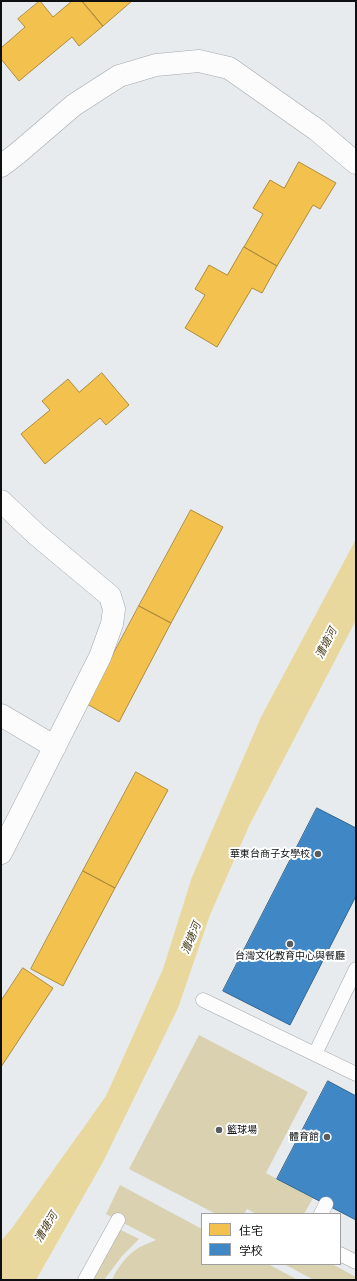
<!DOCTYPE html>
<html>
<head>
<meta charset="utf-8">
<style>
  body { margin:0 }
  #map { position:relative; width:357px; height:1281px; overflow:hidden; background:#e8ebee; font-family:Ubuntu,"Noto Sans SC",sans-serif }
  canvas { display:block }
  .frame { position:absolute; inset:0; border:2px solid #0e1012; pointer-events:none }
  .legend { position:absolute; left:201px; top:1213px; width:140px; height:52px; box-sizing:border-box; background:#fff; border:1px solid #9f9fa0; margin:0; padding:5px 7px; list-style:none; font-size:12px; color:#0e1012 }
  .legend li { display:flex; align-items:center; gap:8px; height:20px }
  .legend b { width:20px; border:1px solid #9f9fa0 }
</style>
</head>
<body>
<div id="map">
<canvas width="357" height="1281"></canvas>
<div class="frame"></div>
<ul class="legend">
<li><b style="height:11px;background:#f2c14e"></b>住宅</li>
<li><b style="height:11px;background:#3f88c5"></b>学校</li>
</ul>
</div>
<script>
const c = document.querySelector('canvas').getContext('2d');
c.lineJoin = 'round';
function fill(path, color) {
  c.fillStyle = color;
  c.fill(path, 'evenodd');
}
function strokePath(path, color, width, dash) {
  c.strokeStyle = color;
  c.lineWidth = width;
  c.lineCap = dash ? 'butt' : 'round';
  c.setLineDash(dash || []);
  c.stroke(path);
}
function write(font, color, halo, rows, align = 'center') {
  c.font = font + ' Ubuntu,"Noto Sans SC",sans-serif';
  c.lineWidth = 4;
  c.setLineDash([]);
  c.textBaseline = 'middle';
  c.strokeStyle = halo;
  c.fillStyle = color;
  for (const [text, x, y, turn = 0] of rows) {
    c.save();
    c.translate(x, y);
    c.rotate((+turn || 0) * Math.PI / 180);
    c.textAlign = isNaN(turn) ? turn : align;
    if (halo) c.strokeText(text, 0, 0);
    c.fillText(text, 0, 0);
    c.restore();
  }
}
const green = new Path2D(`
  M199 1035 308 1092 266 1173 313 1198 304 1214H256L247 1209 244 1214H216L129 1169Z
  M120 1185 202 1229V1264H268L298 1280H112C117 1268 127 1255 138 1248 143 1245 150 1243 156 1240L106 1214Z
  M119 1229 139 1239 122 1256 104 1280H91Z
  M284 1264H332L356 1277V1280H314Z`);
const water = new Path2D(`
  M356 539V620L249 826 210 915 178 1008 103 1162 36 1280H1V1241L12 1228 106 1096 163 969 192 877 261 717Z`);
const homes = new Path2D(`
  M40 1 53 17 72 1H82L103 26 79 46 72 37 19 81 1 59V48L25 27 18 19Z
  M82 1H132L103 26Z
  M299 162 336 183 320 209 313 205 277 266 244 247 263 214 253 208 270 180 284 188Z
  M244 247 277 266 262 293 252 288 217 347 185 328 205 295 195 289 209 265 227 275Z
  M102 373 129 405 106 425 100 418 45 464 21 434 50 410 42 401 68 379 79 392Z
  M191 510 223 527 171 623 139 606Z
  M139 606 171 623 119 722 87 704Z
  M136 772 168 790 115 888 83 871Z
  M83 871 115 888 63 986 31 969Z
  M23 968 53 988 1 1067V1001Z`);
const schools = new Path2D(`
  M317 808 356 828V896L290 1025 223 991Z
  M328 1081 356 1096V1220L277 1179Z`);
const lane = new Path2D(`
  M203 1000 356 1074
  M315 1054 356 969
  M321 1214 326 1204
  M340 1254 356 1262
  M85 1280 118 1220`);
const street = new Path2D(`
  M1 166 18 153 74 105 119 76 156 65 199 61 229 68 317 130 356 163
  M1 501 37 535 110 596 114 609 112 624 100 657 1 853
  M1 715 55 747`);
const markers = [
  [318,854,4,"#5a5d5f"],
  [290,944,4,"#5a5d5f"],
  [219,1130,4,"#5a5d5f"],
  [327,1137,4,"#5a5d5f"]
];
const poiNames = [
  ["華東台商子女學校",310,854],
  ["台灣文化教育中心與餐廳",290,956,"center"],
  ["籃球場",227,1130,"left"],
  ["體育館",319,1137]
];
const waterNames = [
  ["漕塘河",326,643,-63],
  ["漕塘河",191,938,-67],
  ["漕塘河",46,1227,-59]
];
fill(green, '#dad1b1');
fill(water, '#e9d89d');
fill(homes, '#f2c14e');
strokePath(homes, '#ae8c3c', 1);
fill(schools, '#3f88c5');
strokePath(schools, '#30648f', 1);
strokePath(lane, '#a4a7a9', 15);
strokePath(street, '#a4a7a9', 23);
strokePath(lane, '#fcfcfc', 14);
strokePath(street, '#fcfcfc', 22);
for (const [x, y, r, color] of markers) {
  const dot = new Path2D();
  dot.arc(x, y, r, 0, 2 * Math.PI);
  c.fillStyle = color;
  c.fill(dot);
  strokePath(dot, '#fff', 1.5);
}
write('10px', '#0e1012', '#fff', poiNames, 'right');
write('italic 11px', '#4d421d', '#fff', waterNames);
</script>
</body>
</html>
